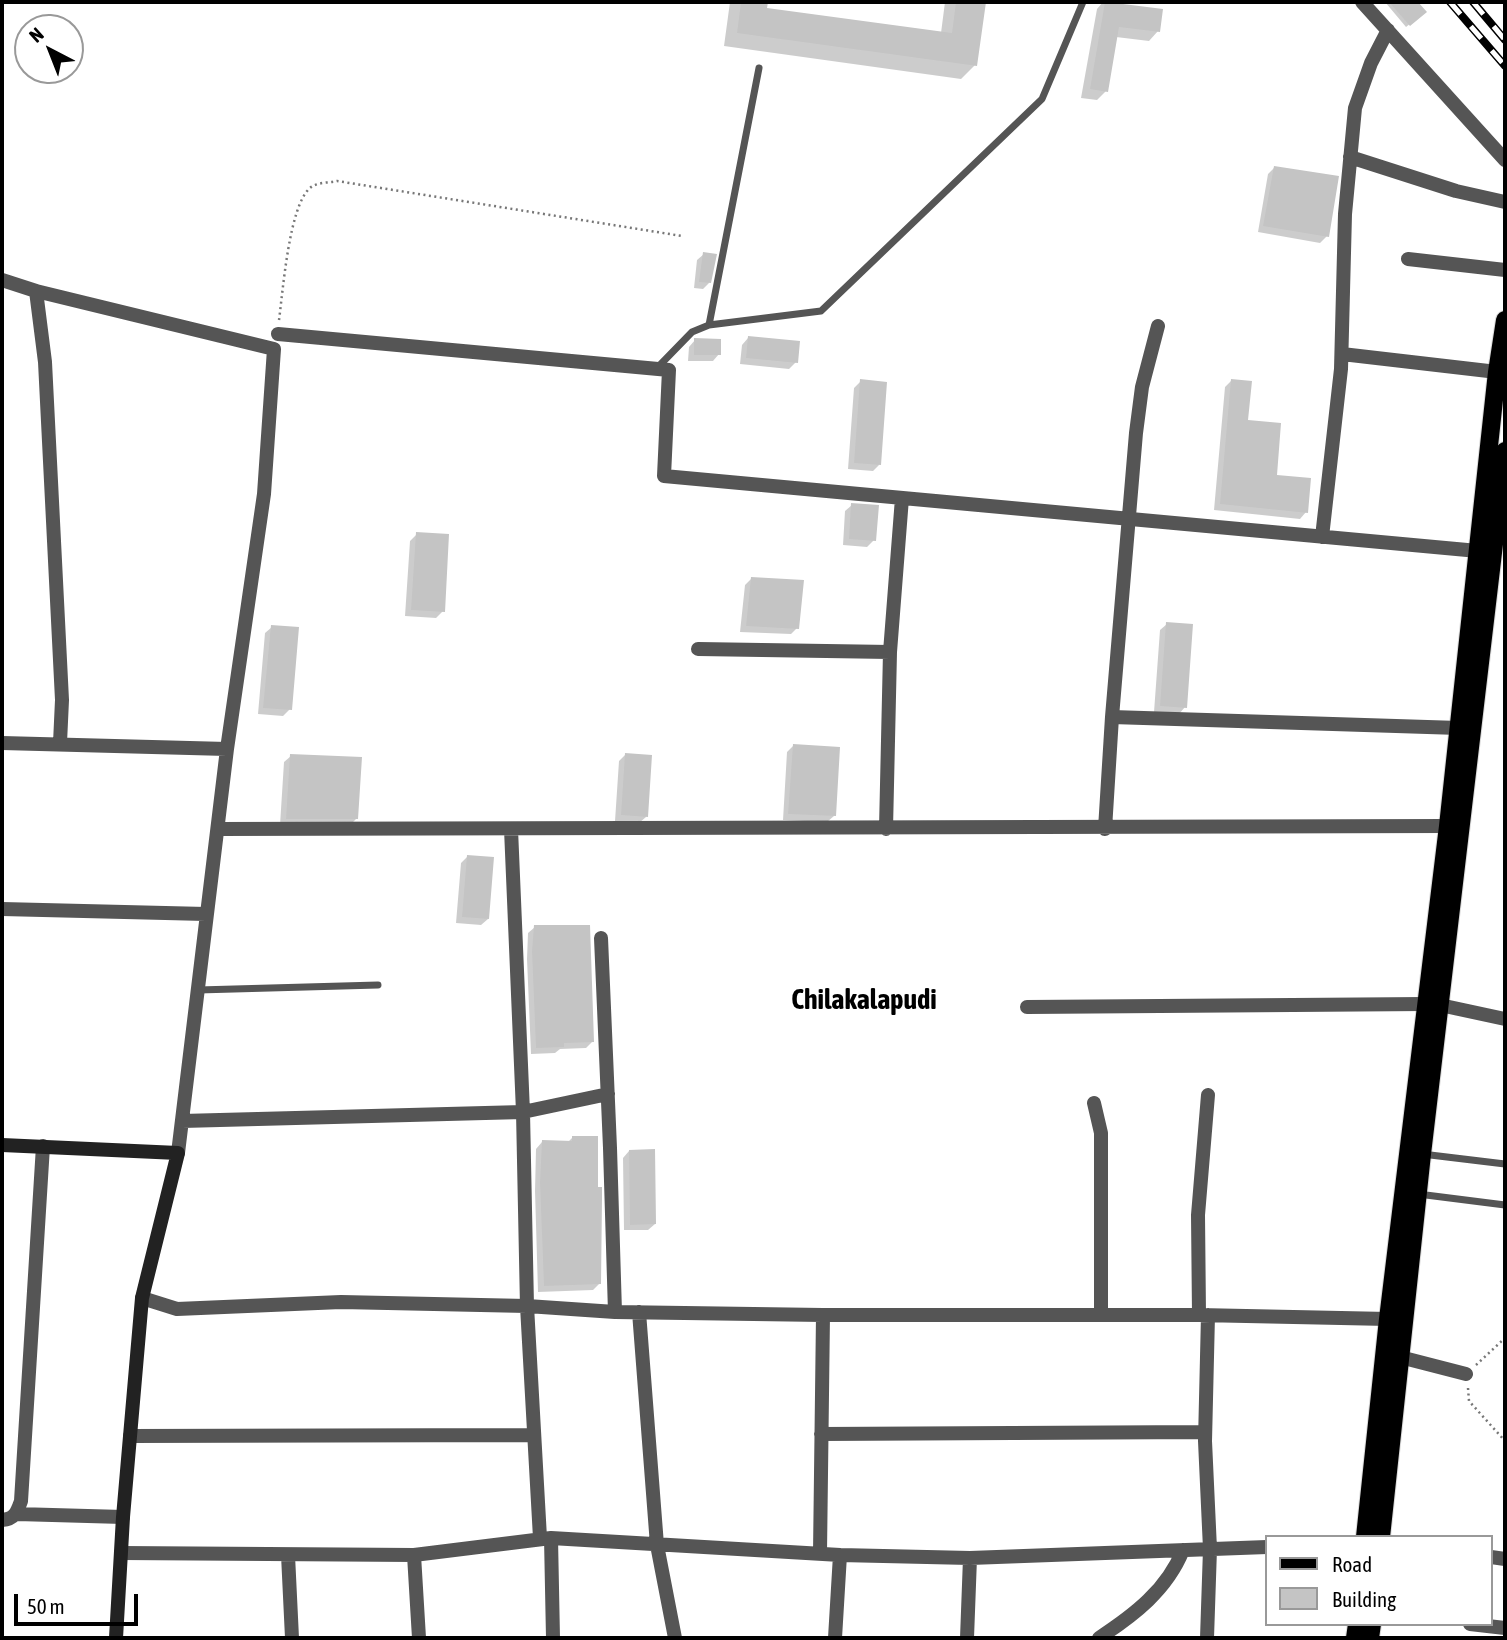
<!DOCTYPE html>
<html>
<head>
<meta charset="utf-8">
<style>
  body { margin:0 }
  #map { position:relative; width:1507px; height:1640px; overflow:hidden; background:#fff; font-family:"Asap Condensed",sans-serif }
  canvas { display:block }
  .frame { position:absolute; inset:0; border:4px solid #000; pointer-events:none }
  .legend { position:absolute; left:1265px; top:1535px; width:228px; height:91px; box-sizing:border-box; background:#fff; border:2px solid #999; margin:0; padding:9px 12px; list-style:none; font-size:21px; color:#000 }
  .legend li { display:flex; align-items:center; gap:14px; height:35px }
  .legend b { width:35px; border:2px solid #999 }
  .north { position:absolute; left:14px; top:14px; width:70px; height:70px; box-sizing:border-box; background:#fff; border:2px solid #999; border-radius:50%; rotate:318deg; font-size:19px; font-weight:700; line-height:28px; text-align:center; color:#000 }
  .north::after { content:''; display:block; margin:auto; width:24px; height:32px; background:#000; clip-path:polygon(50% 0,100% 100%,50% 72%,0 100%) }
  .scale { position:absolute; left:14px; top:1594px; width:124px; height:32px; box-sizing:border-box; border:4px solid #000; border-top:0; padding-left:9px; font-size:21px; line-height:24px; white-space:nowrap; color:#000; -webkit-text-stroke:5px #fff; paint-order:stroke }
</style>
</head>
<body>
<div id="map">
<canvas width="1507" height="1640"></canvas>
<div class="frame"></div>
<ul class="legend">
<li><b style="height:9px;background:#000"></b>Road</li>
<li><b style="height:19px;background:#c4c4c4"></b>Building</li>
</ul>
<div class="north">N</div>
<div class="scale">50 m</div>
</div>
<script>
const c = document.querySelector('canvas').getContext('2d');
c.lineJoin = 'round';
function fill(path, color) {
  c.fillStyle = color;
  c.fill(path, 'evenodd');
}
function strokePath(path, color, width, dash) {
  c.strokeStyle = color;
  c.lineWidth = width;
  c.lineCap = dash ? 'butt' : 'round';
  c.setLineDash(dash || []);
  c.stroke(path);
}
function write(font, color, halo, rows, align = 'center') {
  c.font = font + ' "Asap Condensed",sans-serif';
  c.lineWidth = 5;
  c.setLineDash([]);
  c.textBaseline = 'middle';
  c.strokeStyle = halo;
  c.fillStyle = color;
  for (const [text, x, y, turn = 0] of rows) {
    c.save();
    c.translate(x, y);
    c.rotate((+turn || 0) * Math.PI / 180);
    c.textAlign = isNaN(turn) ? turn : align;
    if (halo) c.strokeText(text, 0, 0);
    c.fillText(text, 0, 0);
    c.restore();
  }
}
const shadow = new Path2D(`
  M730 2H766L765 9 941 33 945 2H984L975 65 961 79 724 46Z
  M1103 2H1122L1121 6 1158 31 1149 41 1116 37 1106 91 1097 100 1081 98 1097 9Z
  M1385 2H1416L1425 12 1406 27Z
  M1274 168 1327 236 1320 243 1258 232 1268 174Z
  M704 254 709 283 703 289 694 288 697 260Z
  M748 338 796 362 789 369 740 364 742 345Z
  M695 340 719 354 713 361H688L689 347Z
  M861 381 879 465 873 471 848 469 854 388Z
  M1231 381 1246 421 1275 476 1306 512 1300 519 1214 510 1225 387Z
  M852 505 874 540 867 547 843 545 845 511Z
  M417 534 443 611 436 618 405 616 410 541Z
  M752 578 797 628 791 634 740 632 745 585Z
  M1167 624 1185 707 1179 714 1154 712 1160 630Z
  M272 627 290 709 283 716 258 714 265 633Z
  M794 745 834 816 827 822 783 820 787 752Z
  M626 754 646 817 639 823 615 821 619 761Z
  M291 756 357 818 350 825H280L284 762Z
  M468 856 488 919 481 925 456 923 461 863Z
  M535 927 593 1041 586 1048 560 1049 555 1053 531 1054 527 959 528 933Z
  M572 1138 600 1283 593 1290 538 1292 535 1191 536 1149 542 1142H568Z
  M629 1151 655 1224 648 1230H624L623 1158Z`);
const building = new Path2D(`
  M741 2H768L767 8 952 33 956 2H986L977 66 737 33Z
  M1105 2H1124L1123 4 1163 9 1160 32 1119 27 1108 92 1090 89Z
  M1389 2H1418L1427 12 1410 26Z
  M1274 166 1339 176 1329 237 1263 226Z
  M703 252 717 254 711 283 699 282Z
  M748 336 800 341 798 363 746 358Z
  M694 338 721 339V355H694Z
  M860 379 887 382 881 465 854 463Z
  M1231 379 1252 381 1248 420 1281 423 1277 475 1311 478 1308 513 1220 504Z
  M851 503 879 505 876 541 849 539Z
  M416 532 449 534 445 612 411 610Z
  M751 577 804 580 799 629 746 626Z
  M1166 622 1193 624 1187 708 1160 706Z
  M271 625 299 627 292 710 263 708Z
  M793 744 840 747 836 816 788 814Z
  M625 753 652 755 648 817 621 815Z
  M290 754 362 757 358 819H286Z
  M467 855 494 857 489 919 462 917Z
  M534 925H590L594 1042 564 1043V1047L536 1048 532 951Z
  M572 1136H598V1187H602V1198L601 1284 544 1286 540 1183 542 1140 572 1141Z
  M655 1149 656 1224 630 1225 629 1150Z`);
const path = new Path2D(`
  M279 320C283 291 289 206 310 188 317 182 328 183 337 181L682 236
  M1476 1365 1505 1338
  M1468 1388 1469 1401 1505 1441`);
const lane = new Path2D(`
  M709 325 821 311 1042 99 1083 2
  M657 368 692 332 709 325 759 68
  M198 990 378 985
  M1422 1154 1505 1164
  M1418 1194 1505 1205`);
const street = new Path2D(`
  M1362 2 1505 160
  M1350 157 1456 191 1505 202
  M1408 259 1505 270
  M2 280 36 291 274 349 264 494 227 749 178 1153
  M36 291 45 362 62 700 60 743
  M278 334 669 370 664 476 1478 551
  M1342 354 1497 372
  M1322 537 1341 369 1345 214 1355 108 1371 63 1388 30
  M698 649 890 652
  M1112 717 1459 728
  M2 743 227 749
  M218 829 1448 826
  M511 829 523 1112 527 1306 540 1538
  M886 829 890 652 902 498
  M1105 829 1112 717 1136 433 1142 387 1158 326
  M2 909 206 914
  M601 938 610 1148 615 1312
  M1440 1005 1505 1019
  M1027 1007 1425 1004
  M1094 1103 1101 1133V1315
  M182 1121 523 1112 608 1094
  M142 1298 177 1309 341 1302 527 1306 615 1312 823 1315H1199L1388 1319 1391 1329
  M639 1312 657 1545 675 1638
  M1199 1315 1198 1215 1208 1095
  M1397 1348 1400 1357 1466 1374
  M821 1434 1205 1432
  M130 1436 534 1435
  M17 1514 123 1517
  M2 1520C15 1519 17 1512 21 1501L43 1146
  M551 1538 553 1638
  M121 1553 414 1555 551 1538 840 1555 970 1558 1267 1547
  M820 1553 823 1315
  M288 1555 292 1638
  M414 1555 419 1638
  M1491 1557 1505 1559
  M1470 1624 1505 1628
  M835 1638 840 1555
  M967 1638 970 1558
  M1099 1638C1134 1615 1167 1590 1183 1550
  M1207 1638 1210 1549 1205 1441 1208 1315`);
const secondary = new Path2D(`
  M2 1145 178 1153 142 1298 123 1517 116 1638`);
const primary = new Path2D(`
  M1365 1537 1388 1319 1448 826 1497 372 1505 320
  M1381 1537 1422 1154 1505 451
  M1355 1638 1357 1624
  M1370 1638 1372 1624`);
const rail = new Path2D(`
  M1450 2 1505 66
  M1473 2 1505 40`);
const quarterNames = [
  ["Chilakalapudi",864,1000]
];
fill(shadow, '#0003');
fill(building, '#c4c4c4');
strokePath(primary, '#dbdbdb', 20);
strokePath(path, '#777', 2.5, [2, 3.5]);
strokePath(lane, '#555', 7);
strokePath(street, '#555', 14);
strokePath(secondary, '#222', 14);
strokePath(primary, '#000', 18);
strokePath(rail, '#000', 8);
strokePath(rail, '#fff', 5, [16]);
write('bold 28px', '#000', '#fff', quarterNames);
</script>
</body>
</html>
